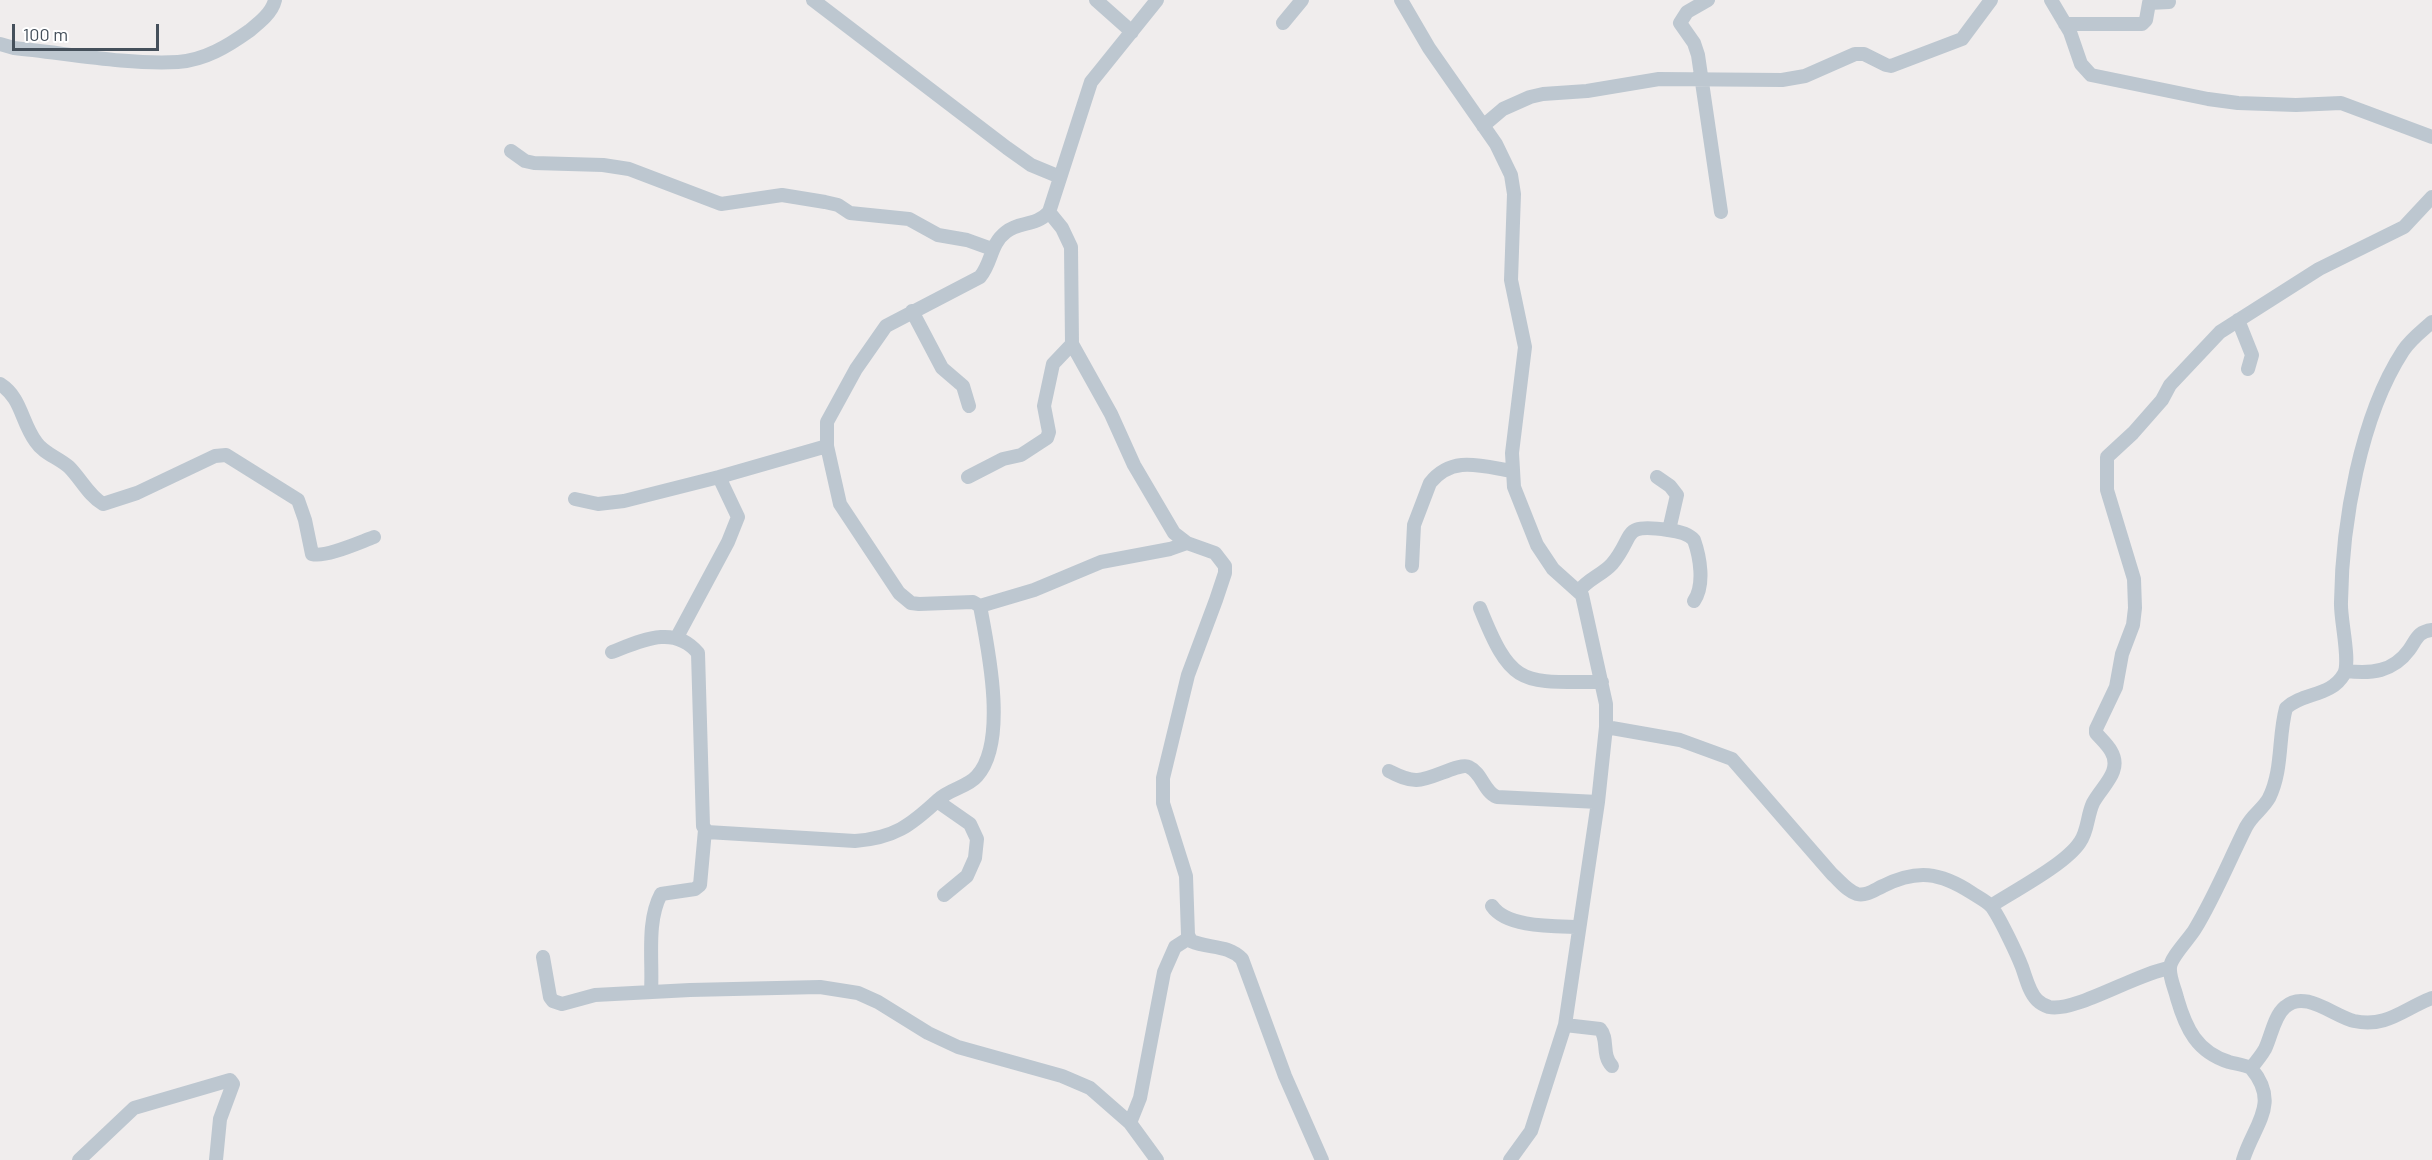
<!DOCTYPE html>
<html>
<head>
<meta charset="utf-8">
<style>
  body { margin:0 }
  #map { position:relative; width:2432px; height:1160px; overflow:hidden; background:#f0eded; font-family:Barlow,sans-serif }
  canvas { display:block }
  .scale { position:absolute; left:12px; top:24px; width:147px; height:27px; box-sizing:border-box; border:3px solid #45505b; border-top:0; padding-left:8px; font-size:18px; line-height:21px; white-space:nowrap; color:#45505b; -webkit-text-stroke:4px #fff; paint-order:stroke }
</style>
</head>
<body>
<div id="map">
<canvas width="2432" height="1160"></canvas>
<div class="scale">100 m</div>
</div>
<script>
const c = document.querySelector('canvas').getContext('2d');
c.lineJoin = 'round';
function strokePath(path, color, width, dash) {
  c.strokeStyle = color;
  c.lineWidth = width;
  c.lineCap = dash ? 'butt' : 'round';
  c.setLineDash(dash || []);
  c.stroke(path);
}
const minor = new Path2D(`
  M813 0 1007 148 1031 165 1060 177
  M1096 0 1132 32
  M1401 0 1429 48 1496 144 1511 175 1514 194 1511 280 1525 347 1512 453 1514 487 1537 545 1553 569 1582 595 1606 704V727L1598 802 1565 1025 1531 1131 1510 1160
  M1708 0 1687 12 1680 23 1694 43 1698 55 1721 212
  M2051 0 2070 32 2081 64 2091 75 2208 99 2238 103 2296 105 2341 103 2432 137
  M1283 23 1302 0
  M2065 24H2142L2146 20 2149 3 2169 2
  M0 44 14 48C65 53 128 65 178 62 205 60 228 46 249 31 259 23 272 13 275 0
  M1483 126 1503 109 1530 97 1543 94 1587 91 1659 79 1782 80 1805 76 1855 54H1864L1886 65 1891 66 1962 39 1991 0
  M511 151 525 161 534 163 603 165 629 169 721 204 782 195 825 202 838 205 850 213 909 219 938 235 967 240 992 249
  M1049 212 1062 228 1071 247 1072 344 1111 414 1134 465 1174 533 1187 543 1215 553 1225 566V573L1216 600 1188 675 1163 778V803L1186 876 1188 935 1191 941C1209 949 1227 944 1242 959L1285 1076 1322 1160
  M912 311 942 368 963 386 969 406
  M2238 320 2252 355 2248 369
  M0 384C22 398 21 422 36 442 43 453 59 458 69 467 81 479 89 496 103 504L137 493 215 456 226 455 298 500 305 520 312 554C325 558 360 542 374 537
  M968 477 1003 459 1021 455 1047 438 1049 432 1044 406 1053 364 1072 344
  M1657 477 1670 486 1677 495 1669 530
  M575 499 598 504 624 501 719 477 827 446
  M1412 566 1414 525 1430 483C1452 455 1481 466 1512 471
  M1579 591C1588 579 1602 575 1612 564 1636 535 1620 523 1668 530 1677 531 1688 533 1694 540 1700 557 1705 585 1694 601
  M980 606 1034 590 1101 562 1170 549 1187 543
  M1480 608C1512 688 1521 682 1602 682
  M677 637 728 542 738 517 719 477
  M612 652C641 641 674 624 698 653L703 826 707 832 855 841C894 838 910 826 938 800 949 789 968 787 977 776 1008 742 988 648 980 606L973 602 919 604 911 603 899 593 840 504 827 446V422L856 369 886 326 980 277C992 263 990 244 1006 232 1019 221 1035 227 1049 212L1091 82 1157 0
  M2346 671C2371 674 2393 672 2409 650 2417 639 2417 632 2432 630
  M1606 727 1680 740 1732 759 1832 874C1840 881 1847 891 1857 894 1867 896 1874 890 1883 886 1917 869 1940 872 1972 893 1978 897 1986 901 1991 906 1999 916 2017 954 2022 967 2026 978 2029 992 2037 1000 2040 1003 2046 1006 2049 1007 2074 1013 2137 973 2170 968
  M1389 771C1397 775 1406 780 1416 780 1430 781 1460 762 1469 767 1482 773 1484 792 1497 797L1598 802
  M937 801 970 824 977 839 975 858 967 876 944 895
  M1492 906C1507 928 1555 926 1579 927
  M1991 906C2014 891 2066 864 2080 842 2088 831 2087 816 2093 803 2102 786 2123 771 2111 751 2107 744 2101 739 2096 733V729L2116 687 2122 654 2133 625 2135 608 2134 579 2107 490V457L2133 433 2162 400 2170 385 2220 332 2319 269 2404 227 2432 197
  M543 957 550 997 553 1001 562 1004 595 995 690 990 820 987 858 993 878 1002 928 1033 958 1047 1062 1076 1090 1088 1130 1123 1157 1160
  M651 991C653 961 646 922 661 894L695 889 700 885 705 830
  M1565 1025 1600 1029C1609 1039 1601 1054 1612 1066
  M2251 1068C2256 1062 2261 1056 2265 1049 2271 1037 2274 1016 2285 1007 2305 989 2333 1016 2354 1021 2387 1028 2403 1009 2432 998
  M1130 1123 1140 1098 1164 972 1175 947 1189 938
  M79 1160 134 1108 230 1080 233 1084 220 1119 216 1160
  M2243 1160C2254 1124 2281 1104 2251 1068 2244 1065 2237 1064 2229 1062 2197 1052 2186 1029 2177 998 2175 989 2169 977 2170 967 2171 957 2189 939 2195 929 2215 896 2229 861 2246 827 2252 815 2263 809 2269 798 2283 770 2278 737 2286 708 2303 692 2331 697 2344 674 2351 661 2340 619 2341 602 2342 524 2360 417 2403 351 2410 340 2422 331 2432 322`);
strokePath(minor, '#bdc7d0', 14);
</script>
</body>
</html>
